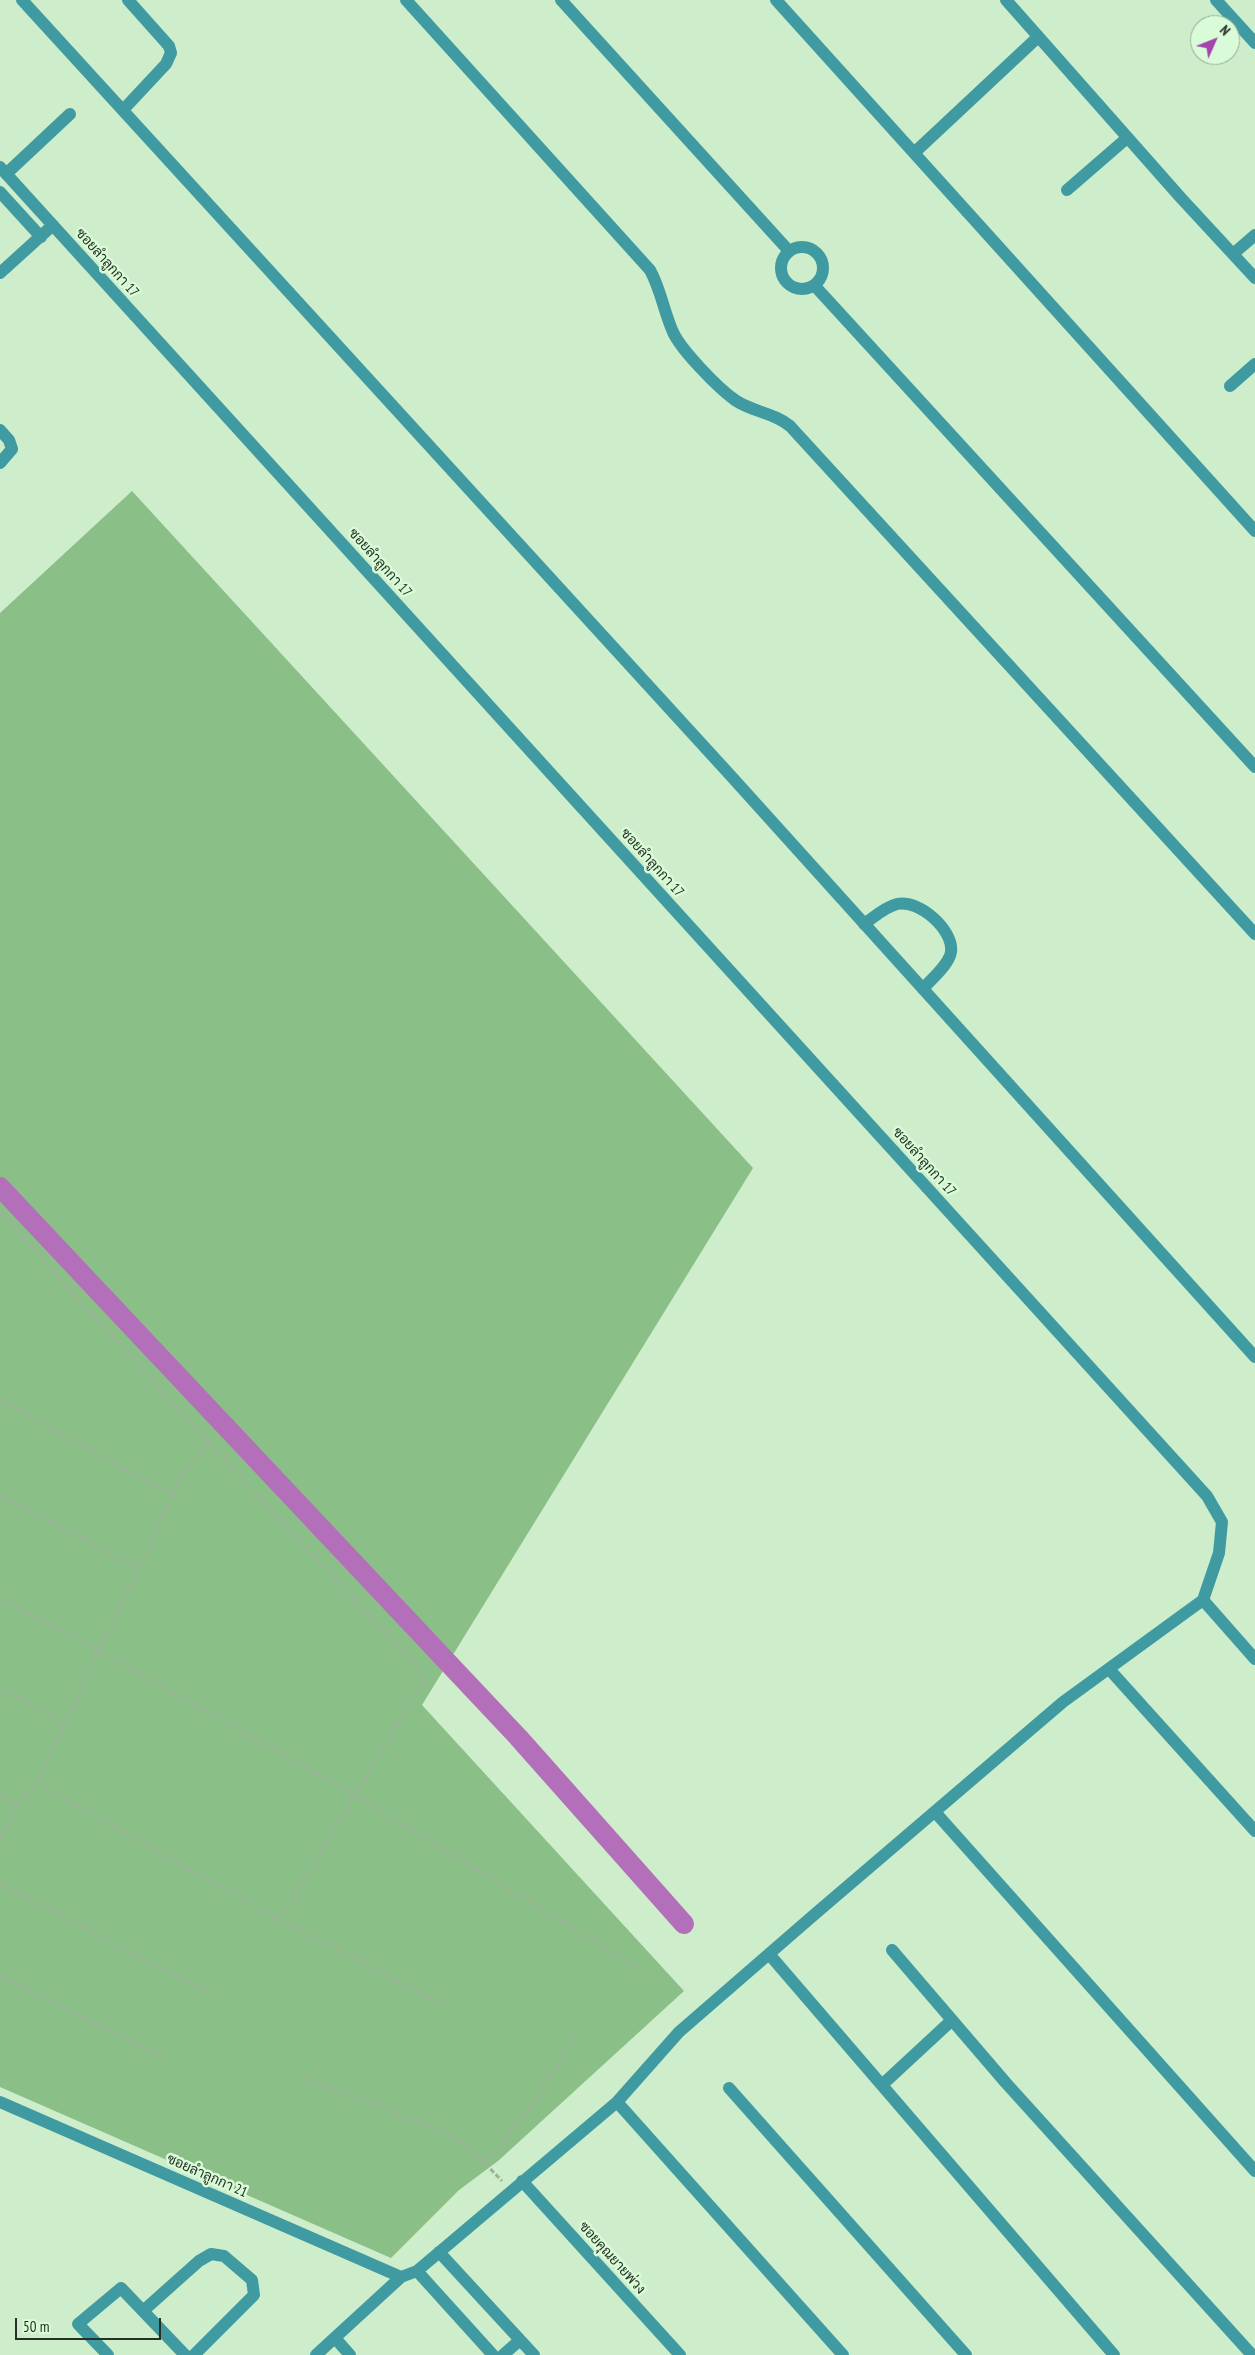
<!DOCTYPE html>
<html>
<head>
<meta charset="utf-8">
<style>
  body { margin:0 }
  #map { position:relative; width:1255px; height:2355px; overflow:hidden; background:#cdedcb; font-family:"PT Sans Narrow",sans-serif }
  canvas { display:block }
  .north { position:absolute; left:1190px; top:15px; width:50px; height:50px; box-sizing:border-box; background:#dafbd8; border:1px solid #92aa90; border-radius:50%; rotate:46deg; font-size:14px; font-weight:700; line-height:20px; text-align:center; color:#253124 }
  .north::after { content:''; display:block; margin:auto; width:18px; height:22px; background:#a445ae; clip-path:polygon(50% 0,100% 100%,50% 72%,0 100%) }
  .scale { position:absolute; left:15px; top:2318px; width:146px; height:22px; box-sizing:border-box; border:2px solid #253124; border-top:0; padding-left:6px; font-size:15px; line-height:18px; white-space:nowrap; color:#253124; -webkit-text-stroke:4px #dafbd8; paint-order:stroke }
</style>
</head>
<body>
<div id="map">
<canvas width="1255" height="2355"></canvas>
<div class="north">N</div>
<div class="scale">50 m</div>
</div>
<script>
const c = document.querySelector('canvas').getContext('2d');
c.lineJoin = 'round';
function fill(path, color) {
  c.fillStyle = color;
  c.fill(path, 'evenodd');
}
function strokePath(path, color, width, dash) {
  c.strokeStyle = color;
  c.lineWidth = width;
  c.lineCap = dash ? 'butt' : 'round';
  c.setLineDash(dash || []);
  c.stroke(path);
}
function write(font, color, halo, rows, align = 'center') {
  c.font = font + ' "PT Sans Narrow",Sarabun,sans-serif';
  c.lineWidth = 5;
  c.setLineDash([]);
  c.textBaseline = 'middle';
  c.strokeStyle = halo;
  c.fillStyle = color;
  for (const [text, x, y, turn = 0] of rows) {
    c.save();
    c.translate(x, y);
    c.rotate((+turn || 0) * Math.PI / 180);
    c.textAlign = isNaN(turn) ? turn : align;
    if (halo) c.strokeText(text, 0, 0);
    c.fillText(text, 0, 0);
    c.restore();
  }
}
const green = new Path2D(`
  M132 491 753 1168 422 1705 684 1991 498 2161 459 2190 391 2258 0 2087V613Z`);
const canal = new Path2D(`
  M0 1187 518 1737 684 1924`);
const path = new Path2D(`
  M0 1212 208 1442 184 1472 37 1783 17 1803 0 1842
  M0 1400 173 1496
  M208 1442 426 1677 279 1920 445 2005
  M0 1496 139 1568
  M0 1598 100 1651 355 1795 644 1972
  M0 1689 65 1723
  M37 1783 279 1920
  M0 1794 17 1803
  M0 1884 210 1993
  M0 1975 165 2059
  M304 2078 450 2134 477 2155 502 2181
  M484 2162 530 2110 575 2036`);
const minor = new Path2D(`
  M22 0 731 776 1255 1357
  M406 0 650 270C661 290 664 312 673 332 681 350 718 388 735 400 752 412 773 412 790 426L1255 934
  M561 0 789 251
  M776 0 1255 531
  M1006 0 1181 198 1255 278
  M1216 0 1255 43
  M123 110 166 64 171 53 169 46 128 0
  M914 153 1038 37
  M0 167 1207 1496 1222 1522 1219 1553 1203 1600
  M6 174 70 114
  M1067 190 1127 138
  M0 192 41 237
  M781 268a21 21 0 1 1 42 0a21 21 0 1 1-42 0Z
  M1233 254 1255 235
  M0 273 53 225
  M814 285 1255 767
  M1230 386 1255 364
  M0 430 9 440 12 449 0 463
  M864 924C874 917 885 907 897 904 919 899 954 930 951 952 949 965 931 979 923 989
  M1203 1600 1255 1659
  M1109 1669 1255 1831
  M935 1812 1255 2171
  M892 1950 1006 2083 1252 2355
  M769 1954 1114 2355
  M883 2084 951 2021
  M729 2088 966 2355
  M0 2102 401 2277
  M617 2102 843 2355
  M522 2181 680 2355
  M439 2252 534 2355
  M417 2271 493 2355
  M143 2311 199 2261 211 2254 224 2256 252 2280 254 2295 194 2355
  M335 2338 350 2355
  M108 2355 78 2324 121 2288 185 2355
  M316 2355 401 2277 417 2271 617 2102 679 2032 815 1914 1063 1702 1203 1600
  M503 2355 520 2340`);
const streetNames = [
  ["ซอยลำลูกกา 17",107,263,48],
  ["ซอยลำลูกกา 17",380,563,48],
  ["ซอยลำลูกกา 17",652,863,48],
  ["ซอยลำลูกกา 17",924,1162,48],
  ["ซอยลำลูกกา 21",207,2176,24],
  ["ซอยคุณยายพ่วง",612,2258,48]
];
fill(green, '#8ac088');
strokePath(canal, '#b36fba', 20);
strokePath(path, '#9ab498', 3, [5, 2.5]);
strokePath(minor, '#3f9aa2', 12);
write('14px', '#253124', '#dafbd8', streetNames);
</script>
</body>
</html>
